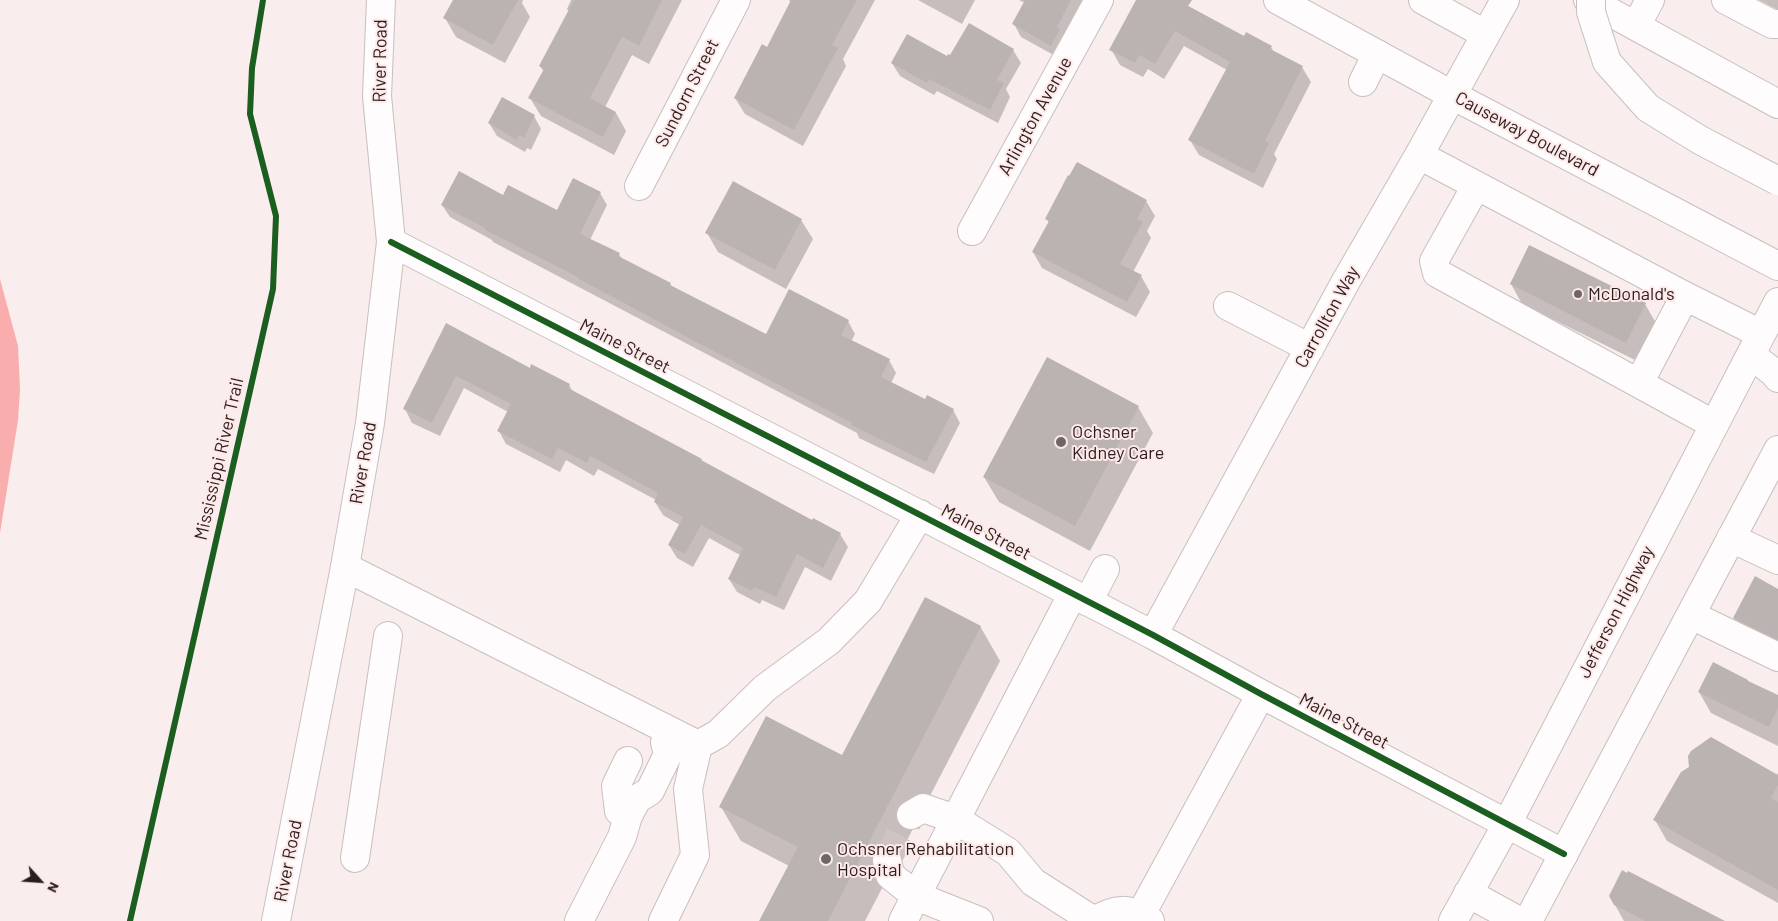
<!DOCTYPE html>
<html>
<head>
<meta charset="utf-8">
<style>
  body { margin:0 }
  #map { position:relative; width:1778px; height:921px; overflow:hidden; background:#f9eded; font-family:Barlow,sans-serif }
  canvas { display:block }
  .north { position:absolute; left:15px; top:856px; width:50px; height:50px; -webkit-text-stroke:4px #fee8e8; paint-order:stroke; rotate:116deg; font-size:14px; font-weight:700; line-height:20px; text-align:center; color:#281e1e }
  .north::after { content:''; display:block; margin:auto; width:18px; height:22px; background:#281e1e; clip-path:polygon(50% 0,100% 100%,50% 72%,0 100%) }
</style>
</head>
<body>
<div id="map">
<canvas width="1778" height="921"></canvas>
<div class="north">N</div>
</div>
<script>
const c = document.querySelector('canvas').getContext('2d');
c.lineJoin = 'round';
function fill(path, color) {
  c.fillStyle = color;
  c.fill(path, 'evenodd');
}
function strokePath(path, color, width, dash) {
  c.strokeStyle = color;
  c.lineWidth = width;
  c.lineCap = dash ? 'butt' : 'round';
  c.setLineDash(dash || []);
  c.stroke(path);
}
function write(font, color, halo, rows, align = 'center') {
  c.font = font + ' Barlow,sans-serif';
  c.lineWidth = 4;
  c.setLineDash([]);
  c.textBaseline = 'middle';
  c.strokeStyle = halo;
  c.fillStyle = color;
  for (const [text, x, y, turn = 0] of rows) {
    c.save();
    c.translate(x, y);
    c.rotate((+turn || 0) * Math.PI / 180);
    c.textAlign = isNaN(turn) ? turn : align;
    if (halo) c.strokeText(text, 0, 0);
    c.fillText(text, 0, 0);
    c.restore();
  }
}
const water = new Path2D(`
  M0 279 18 346 20 390 18 420 0 533Z`);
const shadow = new Path2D(`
  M454 0H523L522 3 530 17 505 63 456 37 445 18Z
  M571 0H682L649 64 632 55 605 107 616 113 626 131 614 155 541 116 530 98 544 72 540 66 569 12 567 9Z
  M789 0H875L843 59 846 66 803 146 745 114 735 98 767 48 791 3Z
  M918 0H975L962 24Z
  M1019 0H1085L1059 58 1021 37 1014 24 1025 3Z
  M1137 0H1177L1245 37 1271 47 1274 52 1302 67 1311 82 1274 154 1277 159 1263 188 1199 155 1190 140 1227 70 1184 46 1164 79 1148 69 1143 77 1120 65 1111 49Z
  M1759 0H1778V10Z
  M969 25 1013 50 1021 63 1006 89 1010 97 998 123 937 91 934 95 900 76 892 63 951 57Z
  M534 116 541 129 531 150 527 148 525 152 497 136 489 123Z
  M600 193 607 205 590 240 619 254 622 259 670 284 672 287 767 336 848 321 855 334 851 342 889 360 896 373 891 383 926 401 953 410 960 423 934 474 859 438 857 433 493 242 492 240 450 217 442 205 503 196 558 212Z
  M1146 201 1155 216 1147 231 1151 238 1133 272 1141 276 1150 292 1136 317 1042 268 1033 252 1049 223 1047 219Z
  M801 220 813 239 786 289 718 252 707 233Z
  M1511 284 1645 304 1656 323 1637 361 1522 304Z
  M447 325 530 369 569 385 573 392 701 459 703 463 813 521 840 534 848 547 831 581 805 567 784 610 762 600 760 604 737 592 729 579 740 555 709 538 693 567 677 558 669 545 680 525 663 515 655 502 656 500 598 469 594 476 566 460 560 472 506 444 499 431 508 412 464 388 440 436 412 423 405 409Z
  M1138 407 1153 433 1090 551 999 502 984 477Z
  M1778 590V653L1745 637 1734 618Z
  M980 626 1000 661 865 921H761L789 866 741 841 721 807 843 757Z
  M1699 692 1778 698V746L1711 713Z
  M1778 773V903L1667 841 1655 820 1777 775Z
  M1615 905 1722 921H1624Z`);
const building = new Path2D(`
  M453 0H518L493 45 443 18Z
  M574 0H662L639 46 622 37 590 98 616 112 603 137 528 98 544 69 539 66Z
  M791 0H857L832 45 838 48 794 130 734 98 762 44 767 47Z
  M1025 0H1071L1057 27 1060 29 1051 46 1012 24Z
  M1136 0H1192L1188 6 1244 36 1246 32 1272 46 1270 49 1303 66 1265 141 1269 143 1254 174 1188 140 1230 62 1175 31 1155 64 1139 55 1135 63 1109 50Z
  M969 23 1014 49 997 80 1004 83 990 110 929 79 927 83 891 63 907 34 947 56 948 54 950 55Z
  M502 97 535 115 524 138 519 135 517 140 488 123Z
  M1077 162 1147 200 1137 219 1143 222 1120 264 1142 275 1127 302 1032 252 1049 221 1045 219 1068 175 1069 176Z
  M459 171 503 195 508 185 557 210 573 178 601 192 580 234 620 253 618 256 671 283 670 285 766 334 789 289 849 320 841 335 890 359 881 377 925 399 927 395 954 409 926 462 851 425 852 423 698 343 577 278 578 277 485 230V228L441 205Z
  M733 181 802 219 775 270 705 233Z
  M1529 245 1646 303 1626 343 1510 284Z
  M446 323 530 368 531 364 570 384 568 388 702 459 701 460 812 520 813 518 841 533 823 568 797 554 776 597 754 587 752 591 728 579 743 548 701 525 685 554 668 545 683 517 654 502 658 493 590 456 587 463 558 448 552 459 497 431 511 404 456 376 432 423 403 409Z
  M1047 357 1139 406 1075 526 983 477Z
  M1755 576 1778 589V640L1733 618Z
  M925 597 981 626 828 921H759L798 847 719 807 766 716 842 755Z
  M1713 662 1748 680V681L1778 695V708L1769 727 1698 692Z
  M1711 737 1778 775V785L1771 798 1778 802V890L1653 820 1681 772 1689 767 1688 756 1691 751Z
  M1622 870 1627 873 1628 871 1725 921H1645L1614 905 1609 896Z`);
const minorTunnel = new Path2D(`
  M887 860 911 815`);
const minor = new Path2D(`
  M1423 0 1485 34
  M1726 0 1772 24H1778
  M1636 26 1650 0
  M1363 82 1377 54
  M1419 155 1685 296 1761 334
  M639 186 736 0
  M1476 186 1434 261 1437 273 1713 424
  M972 231 1099 0
  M391 242 1153 635 1261 694 1564 854
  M1228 306 1310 348
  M1639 383 1685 296
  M1731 538 1778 560
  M345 567 698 745 718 734 765 688 829 641 868 601 920 514
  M1088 602 1105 569
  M1691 615 1778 657
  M1153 635 1346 281 1419 155 1505 0
  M628 761 616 786 619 811 628 816
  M911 815 923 808 955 819 1008 852 1033 882 1094 921
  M355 858 388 636
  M887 860 890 875 916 896 979 921
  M1468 893 1519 921
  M1141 914 1261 694
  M579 921 622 837 628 816 637 799 650 791 668 754 665 742
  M663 921 695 855 688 789 698 745
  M903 921 1072 595
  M1094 921C1115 908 1129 907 1150 921`);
const major = new Path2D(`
  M1278 0 1452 95 1778 266
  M1588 0 1778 104
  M1751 355 1774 373 1778 378
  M276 921 345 567 370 423 391 242 377 96 381 0
  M1453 921 1507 824 1778 302
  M1528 921 1778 450`);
const highwayBridge = new Path2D(`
  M1591 0V12L1607 62 1648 108 1700 140 1778 181`);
const cycleway = new Path2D(`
  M391 242 1153 635 1261 694 1564 854
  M130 921 273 289 276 216 250 114 252 68 263 0`);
const markers = [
  [1578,294,5,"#716666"],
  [1061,442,6,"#716666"],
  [826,859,6,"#716666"]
];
const streetNames = [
  ["River Road",380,61,-89],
  ["Sundorn Street",687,93,-63],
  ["Arlington Avenue",1035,116,-61],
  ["Causeway Boulevard",1527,134,28],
  ["Carrollton Way",1327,317,-61],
  ["Maine Street",625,346,27],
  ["Mississippi River Trail",219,459,-77],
  ["River Road",363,463,-80],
  ["Maine Street",986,532,28],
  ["Jefferson Highway",1616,612,-63],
  ["Maine Street",1344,721,28],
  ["River Road",288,861,-79]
];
const poiNames = [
  ["McDonald's",1588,294],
  ["Ochsner",1072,432],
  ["Kidney Care",1072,453],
  ["Ochsner Rehabilitation",837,849],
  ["Hospital",837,870]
];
fill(water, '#f9adad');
fill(shadow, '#0003');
fill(building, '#bbb2b2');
strokePath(minorTunnel, '#cfc4c4', 28, [28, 14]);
strokePath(minor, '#c9bfbf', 30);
strokePath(major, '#c9bfbf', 30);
strokePath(minor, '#fefcfc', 28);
strokePath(major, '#fefcfc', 28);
strokePath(highwayBridge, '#c9bfbf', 30, []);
strokePath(highwayBridge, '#fefcfc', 28);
strokePath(cycleway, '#1b5e20', 6);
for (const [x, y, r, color] of markers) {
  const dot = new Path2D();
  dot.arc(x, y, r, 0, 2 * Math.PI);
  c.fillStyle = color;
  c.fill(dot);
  strokePath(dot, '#fee8e8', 2);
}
write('18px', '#281e1e', '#fee8e8', streetNames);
write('18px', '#281e1e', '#fee8e8', poiNames, 'left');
</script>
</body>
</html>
